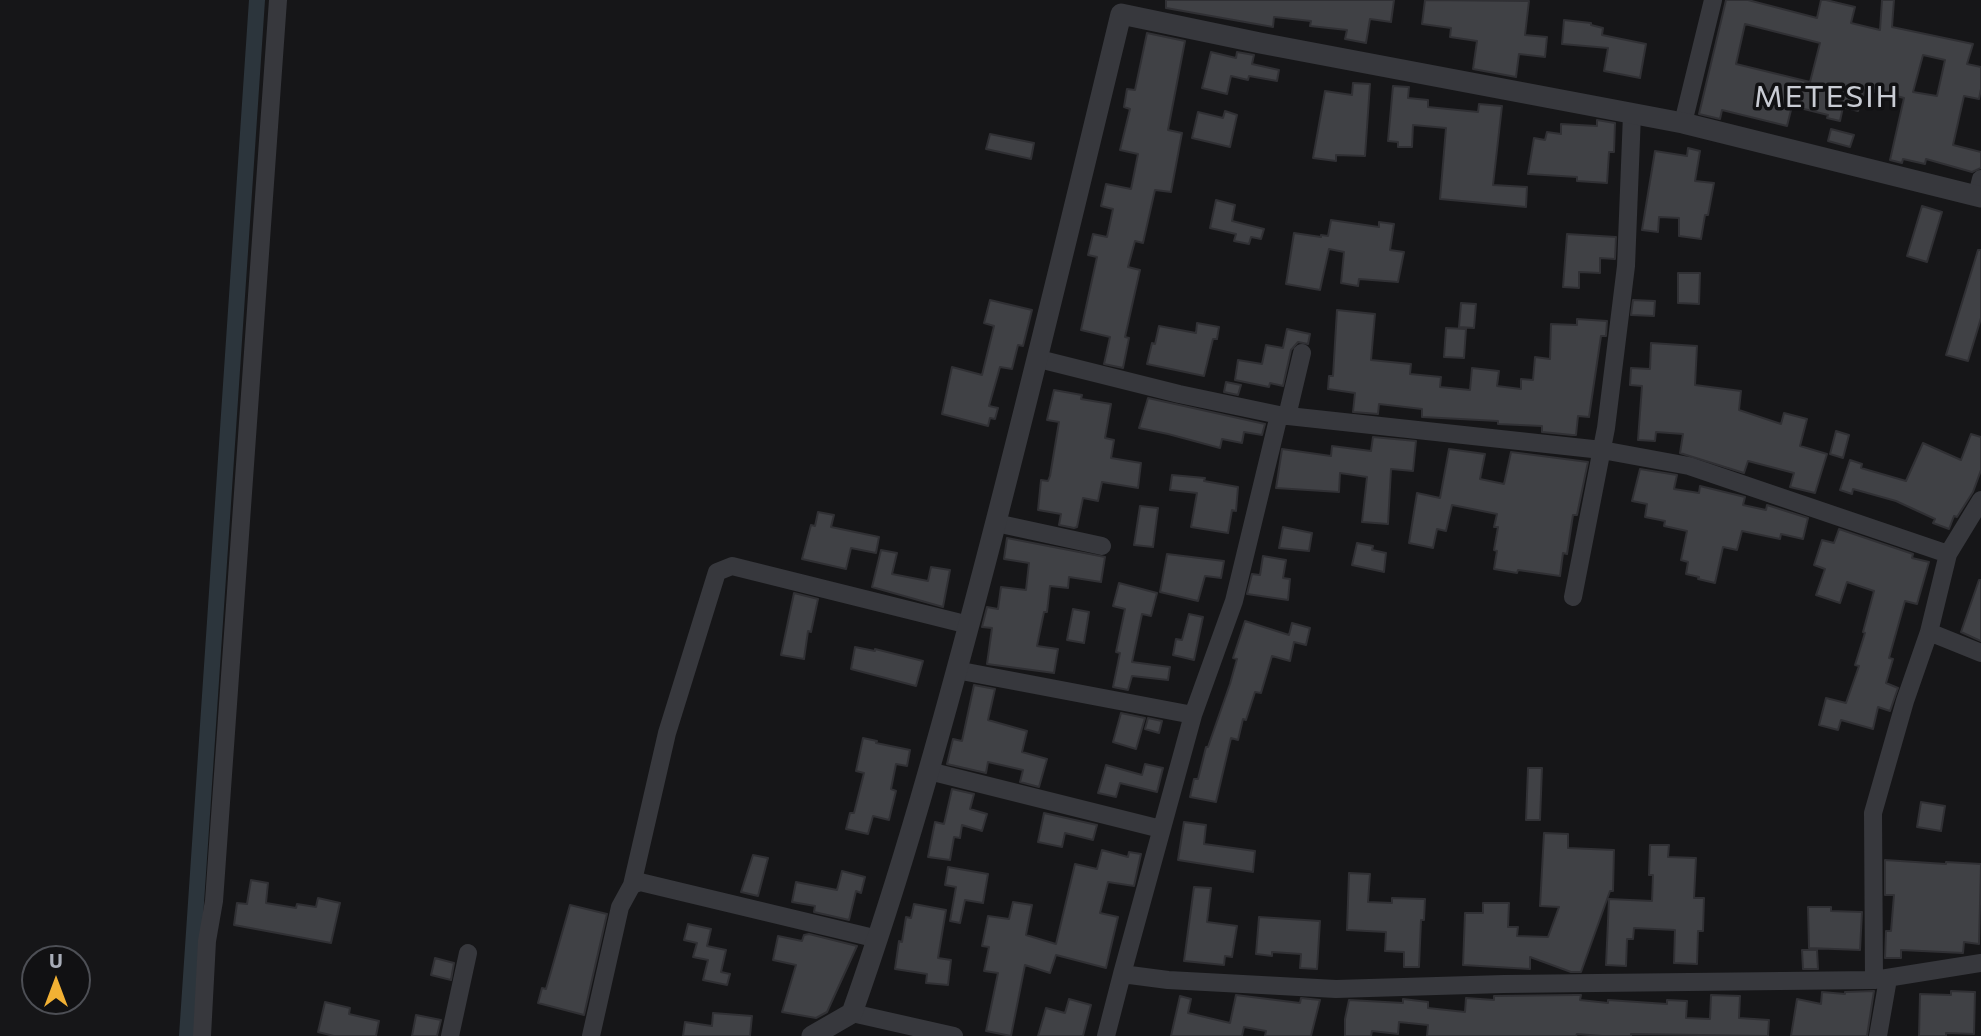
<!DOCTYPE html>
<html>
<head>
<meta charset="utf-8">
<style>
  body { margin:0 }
  #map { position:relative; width:1981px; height:1036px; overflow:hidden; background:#161618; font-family:Commissioner,sans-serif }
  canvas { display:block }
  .north { position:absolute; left:21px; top:945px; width:70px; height:70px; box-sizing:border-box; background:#111113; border:2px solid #4d4f55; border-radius:50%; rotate:0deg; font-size:19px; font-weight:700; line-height:28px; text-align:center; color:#a8adb8 }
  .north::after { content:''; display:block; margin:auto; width:24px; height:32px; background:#f2b134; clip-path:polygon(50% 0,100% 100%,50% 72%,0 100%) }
</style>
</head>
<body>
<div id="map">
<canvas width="1981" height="1036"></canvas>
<div class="north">U</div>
</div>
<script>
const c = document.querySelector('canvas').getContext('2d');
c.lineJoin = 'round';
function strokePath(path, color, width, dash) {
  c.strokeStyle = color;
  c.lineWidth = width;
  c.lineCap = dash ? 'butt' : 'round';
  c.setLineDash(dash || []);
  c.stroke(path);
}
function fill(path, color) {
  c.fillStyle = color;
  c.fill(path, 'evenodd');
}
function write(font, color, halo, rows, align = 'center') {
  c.font = font + ' Commissioner,sans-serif';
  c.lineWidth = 7;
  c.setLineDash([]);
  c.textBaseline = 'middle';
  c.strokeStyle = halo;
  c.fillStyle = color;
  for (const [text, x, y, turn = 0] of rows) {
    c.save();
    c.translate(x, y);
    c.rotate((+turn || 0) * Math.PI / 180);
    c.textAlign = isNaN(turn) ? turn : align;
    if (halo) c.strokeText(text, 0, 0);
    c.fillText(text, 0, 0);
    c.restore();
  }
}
const canal = new Path2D(`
  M187 1036 257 0`);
const building = new Path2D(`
  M1166 0H1394L1391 22 1370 19 1366 43 1345 39 1347 30 1310 26 1311 21 1274 17 1273 27 1166 8Z
  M1425 0 1529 1 1525 35 1547 37 1545 57 1519 54 1516 77 1473 69 1477 41 1450 37 1451 28 1422 24Z
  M1726 0H1748L1817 18 1821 0H1826L1855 7 1851 23 1880 30 1882 0H1894L1892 27 1973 44 1967 64 1981 67V89L1979 99 1964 96 1953 145 1981 152V168L1972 172 1926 159 1925 164 1903 159 1902 163 1890 160 1904 98 1874 90V92L1865 90 1858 111 1843 107 1840 121 1827 118 1828 115 1792 106 1787 126 1722 110 1720 119 1699 114ZM1745 24 1820 43 1810 82 1736 64ZM1923 55 1945 60 1937 96 1913 92Z
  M1564 20 1591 23V25L1603 28 1602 35 1646 44 1640 78 1604 71 1608 48 1562 44Z
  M1147 33 1185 41 1168 130 1182 133 1171 192 1155 190 1143 243 1135 241 1128 267 1140 270 1125 337 1129 338 1123 368 1104 364 1110 337 1081 330 1097 257 1088 255 1093 234 1107 237 1113 209 1101 206 1106 184 1131 189 1138 154 1120 150 1130 109 1124 107 1127 89 1135 90Z
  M1211 52 1236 58 1237 52 1254 55 1252 64 1279 70 1277 81 1249 76 1248 80 1231 76 1227 94 1202 88Z
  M1353 83 1370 84 1365 156 1336 155V161L1313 158 1325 91 1352 95Z
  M1393 86 1409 87 1408 98 1428 100V107L1478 112 1479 104 1502 106 1493 185 1527 187 1526 207 1440 199 1446 128 1413 125 1412 147H1398V142L1388 141Z
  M1225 111 1237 115 1230 147 1192 138 1198 112 1223 118Z
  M1597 120 1615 123 1614 152H1609L1607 183 1577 181V177L1528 174 1534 138 1545 140 1547 132 1561 134V124L1597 126Z
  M1831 129 1854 135 1850 147 1828 141Z
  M990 134 1034 143 1031 159 986 149Z
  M1688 148 1700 151 1695 181 1714 183 1708 215H1705L1701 239 1679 236V218L1659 217 1658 232 1642 230 1655 151 1687 156Z
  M1216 200 1235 205 1232 221 1264 229 1261 239 1251 237 1249 244 1234 241 1236 234 1210 228Z
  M1922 206 1942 212 1927 262 1907 256Z
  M1331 220 1379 227V222L1394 224 1390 250 1404 252 1398 282 1359 279 1358 286 1341 283 1344 252 1329 249 1320 290 1286 284 1294 233 1321 237V235L1328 236Z
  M1567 234 1616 237 1615 259 1600 258V273L1579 272V288L1563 287Z
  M1978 250H1981V318L1968 361 1946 355Z
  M1678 273H1700L1699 304 1678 303Z
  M990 300 1032 310 1023 346 1018 345 1012 369 1000 367 989 406 998 408 995 419 990 418 988 426 942 414 952 367 982 375 994 326 984 323Z
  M1633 300 1655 301 1654 316 1631 315Z
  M1461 303 1476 304 1474 328 1459 327Z
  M1337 310 1375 314 1371 360 1411 364 1410 374 1441 377 1440 387 1470 390 1472 368 1499 371 1497 386 1521 389V379L1533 380 1535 357 1550 359 1551 324 1577 325V319L1607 321 1606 336H1601L1589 417 1578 416 1576 435H1572L1542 432V426L1498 424V421L1422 417V409L1379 404 1378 414 1353 412 1355 393 1328 389 1329 376H1333Z
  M1197 323 1219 327 1217 339H1213L1204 376 1147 364 1152 343 1155 344 1159 326 1196 333Z
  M1446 328 1466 329 1464 358 1444 357Z
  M1287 329 1310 334 1308 344 1298 342 1291 350 1283 386 1270 383 1269 387 1235 380 1238 360 1262 364 1266 345 1283 348Z
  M1651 343 1697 346 1695 385 1741 391 1739 410 1781 424 1784 413 1807 419 1800 446 1827 454 1815 493 1790 487 1794 473 1748 461 1744 473 1680 453 1683 434 1656 432 1655 441 1638 440 1642 386 1630 385 1631 368 1650 369Z
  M1226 382 1241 385 1238 395 1224 392Z
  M1054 390 1082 395 1081 399 1111 404 1105 438 1114 440 1111 458 1141 463 1138 488 1102 482 1098 501 1083 498 1077 527 1074 528 1059 525 1061 514 1038 510 1041 480 1048 481 1050 476 1059 422 1047 420Z
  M1148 398 1265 424 1262 435 1244 432 1242 443 1222 439 1220 448 1168 434 1139 428Z
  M1836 431 1849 435 1843 458 1830 454Z
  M1971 434 1981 437V470L1973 492 1957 517 1954 516 1949 529 1933 523 1935 519 1896 501 1853 489 1852 494 1840 490 1850 460 1862 464 1861 468 1906 481 1923 443 1961 460Z
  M1373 437 1416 441 1413 471 1391 469 1388 524 1362 522 1367 477 1340 473 1339 492 1276 488 1282 449 1331 456 1332 446 1371 451Z
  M1449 449 1485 454 1480 479 1504 484 1511 452 1588 462 1577 515H1573L1567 554 1563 553 1560 576 1518 570 1517 573 1494 569 1497 551 1494 550 1498 527H1494L1497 514 1452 505 1446 531 1437 529 1433 548 1409 543 1417 493 1440 498Z
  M1640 469 1677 475 1674 489 1699 493 1700 486 1745 497 1743 505 1766 510 1767 505 1808 518 1803 539 1781 534 1780 539 1742 531 1737 550 1723 547 1715 583 1698 579 1699 577 1686 574 1688 562 1681 560 1687 531 1664 526 1665 521 1645 517 1647 504 1632 501Z
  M1172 475 1205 478 1204 481 1238 487 1236 511 1232 510 1228 533 1191 527 1197 493 1170 490Z
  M1140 506 1158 508 1153 547 1134 545Z
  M818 512 834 515 831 527 879 537 876 553 851 548 846 569 802 559 811 525 815 526Z
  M1283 527 1312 533 1309 551 1279 548Z
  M1839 529 1913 554 1912 558 1929 562 1917 604 1905 601 1889 658 1893 659 1886 683 1898 688 1890 711 1878 707 1873 729 1841 720 1838 730 1819 725 1826 698 1846 703 1859 666 1855 665 1865 633 1863 632 1874 591 1847 582 1840 603 1816 595 1825 569 1814 565 1822 540 1834 543Z
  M1007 538 1105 557 1101 582 1069 577 1068 588 1050 586 1047 612H1044L1037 646 1058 649 1054 673 987 664 992 628 982 627 987 607 998 609 1001 587 1026 590 1029 563 1004 559Z
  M1357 543 1373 546 1372 550 1386 553 1384 572 1352 565Z
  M881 550 897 553 892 574 928 581 931 567 950 570 943 607 872 587Z
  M1167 554 1224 561 1221 578 1205 576 1198 601 1160 592Z
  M1263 556 1286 560 1283 578 1290 579 1288 600 1247 594 1252 574 1260 575Z
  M1979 580H1981V641L1961 632Z
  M1119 583 1157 593 1151 616 1142 614 1132 662 1170 667 1168 680 1132 676 1128 690 1113 687 1120 653 1116 652 1125 609 1113 606Z
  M794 593 818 599 811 632 808 631 804 659 781 655Z
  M1073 609 1089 612 1084 643 1067 640Z
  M1189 614 1203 617 1194 660 1173 655 1176 639 1182 640Z
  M1245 621 1289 635 1292 623 1310 628 1306 645 1294 642 1290 661 1272 656 1261 693 1255 692 1246 720 1243 719 1238 740 1231 738 1216 802 1190 797 1194 779H1198L1206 747H1208L1230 684 1237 659 1233 658Z
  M855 647 875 651V649L923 661 916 686 851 669Z
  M974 685 995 689 988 720 1027 731 1022 752 1047 759 1039 787 1020 782 1023 770 988 762 986 773 947 764 953 739 962 741Z
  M1121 713 1145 718 1136 749 1113 742Z
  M1148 718 1162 721 1159 733 1145 729Z
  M863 738 877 741 876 743 910 750 907 766 896 764 891 789 896 791 889 820 873 816 868 834 846 829 850 813H854L864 773 856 771Z
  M1145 764 1163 768 1157 792 1120 783 1116 797 1098 793 1106 765 1142 775Z
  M1528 768H1542L1540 820H1526Z
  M952 789 974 794 970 809 987 814 982 831 962 825 960 838 954 837 950 860 928 857 935 822 944 824Z
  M1921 802 1945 806 1941 831 1917 827Z
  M1044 813 1097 825 1093 840 1065 833 1062 847 1038 842Z
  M1184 822 1206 825 1204 844 1255 851 1253 872 1178 860Z
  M1544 833 1568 834V848L1614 850 1613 891H1610L1581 972H1571L1530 957V969L1463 965 1465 913H1483V903H1509L1508 927H1518L1517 936 1548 937 1559 907 1540 906Z
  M1650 845H1669L1668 857 1696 858 1694 898H1704L1703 931H1698L1697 964 1674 963 1675 930 1634 928 1633 939H1627L1626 966 1606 965 1609 899 1652 901 1653 875H1649Z
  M1102 850 1128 857 1129 852 1141 854 1134 886 1108 882 1100 913 1118 917 1106 968 1056 955 1050 973 1025 965 1011 1036 986 1031 998 973 984 971 989 947 982 946 988 916 1009 919 1013 902 1032 905 1026 935 1056 944 1075 864 1097 869Z
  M753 855 768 858 758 896 741 892Z
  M1885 860 1946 864V862L1981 864 1979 944 1964 942 1963 953 1901 950V958H1885L1886 931H1891L1894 895H1885Z
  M948 867 988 874 983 903 965 900 960 923 950 921 956 887 945 885Z
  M842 871 865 877 861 893 856 891 849 920 814 912 815 906 792 902 796 882 837 890Z
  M1349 873 1370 874 1368 902 1392 903V898L1425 899 1424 920H1421L1419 967H1404V952L1385 951 1386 932 1347 930Z
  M251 880 268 883 266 903 296 908 297 904 316 907 318 898 340 903 331 943 234 925 237 903 247 904Z
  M1194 887 1211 888 1207 922 1237 926 1232 957 1225 956 1224 965 1184 961Z
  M914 904 946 910 938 958 951 960 948 985 926 983 927 974 895 969 899 941 902 942 906 917 911 918Z
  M570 905 607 914 584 1015 538 1003 542 988 546 989Z
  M1808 907H1831V911L1862 912 1860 950 1809 948Z
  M1259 917 1320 921 1317 969 1300 968 1301 954 1272 952V956L1256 954Z
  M688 924 711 929 707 946 726 950 721 972 730 974 727 985 703 980 708 960 693 957 697 943 684 940Z
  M809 934 857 946 827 1012 816 1018 782 1012 796 965 773 960 778 936 802 941 804 935Z
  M1802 950H1817L1818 969H1803Z
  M435 958 454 963 451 980 431 975Z
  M1874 991 1867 1036H1791L1797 999 1821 1004 1822 992 1845 994V992Z
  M1951 991 1975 992 1974 1034 1946 1033V1036H1919L1920 994 1951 995Z
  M1236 995 1300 1003 1301 998 1320 1000 1311 1036H1265L1266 1031 1244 1027 1242 1036H1171L1180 996 1191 999 1188 1013 1230 1023Z
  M1575 995H1581L1580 1000 1608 1003V1000L1667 1004V1000L1687 1001 1686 1018 1710 1019 1711 995 1740 996 1739 1018 1769 1020 1768 1036 1631 1034V1036H1602L1577 1034 1576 1036H1427L1428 1025 1399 1022 1398 1034 1372 1031 1371 1036H1345V1019L1349 1000 1403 1003V999L1428 1002V1008L1465 1012 1466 998 1494 1000V996Z
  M1069 999 1091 1005 1083 1036H1038L1046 1008 1065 1013Z
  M325 1002 350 1008 349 1014 379 1021 376 1036H334L318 1032Z
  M713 1013 752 1016 750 1036H683L685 1022 712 1026Z
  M416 1015 441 1020 437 1036H412Z`);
const minor = new Path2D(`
  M1683 123 1713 0
  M1977 195 1981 179
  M1039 359 1179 394 1279 415 1602 450 1689 466 1948 554
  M1279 415 1234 601 1193 715 1122 974 1168 980 1336 989 1504 984 1874 980 1981 963
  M1287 416 1302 353
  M996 523 1102 546
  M1573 597 1606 428 1626 266 1632 114
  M1929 632 1981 653
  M956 670 1193 715
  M929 771 1161 829
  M632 885 667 733 717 572 732 566 969 625
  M1874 980 1873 813 1905 701 1929 632 1948 554 1981 500
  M852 1013 954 1036
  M202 1036 207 941 214 901 278 0
  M450 1036 468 953
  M591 1036 620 907 632 885 640 882 878 939
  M1106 1036 1122 974
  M1878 1036 1888 979`);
const tertiary = new Path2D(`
  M812 1036 852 1013C902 872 942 727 980 583 1030 394 1075 204 1121 14L1260 43 1683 123 1981 197`);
const quarterNames = [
  ["METESIH",1827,97]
];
strokePath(canal, '#2c353c', 16);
fill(building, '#404145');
strokePath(building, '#303034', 2);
strokePath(minor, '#37383d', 18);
strokePath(tertiary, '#37383d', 21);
c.letterSpacing = '2px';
write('30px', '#c9ccd4', '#111113', quarterNames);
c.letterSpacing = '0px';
</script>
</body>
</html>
